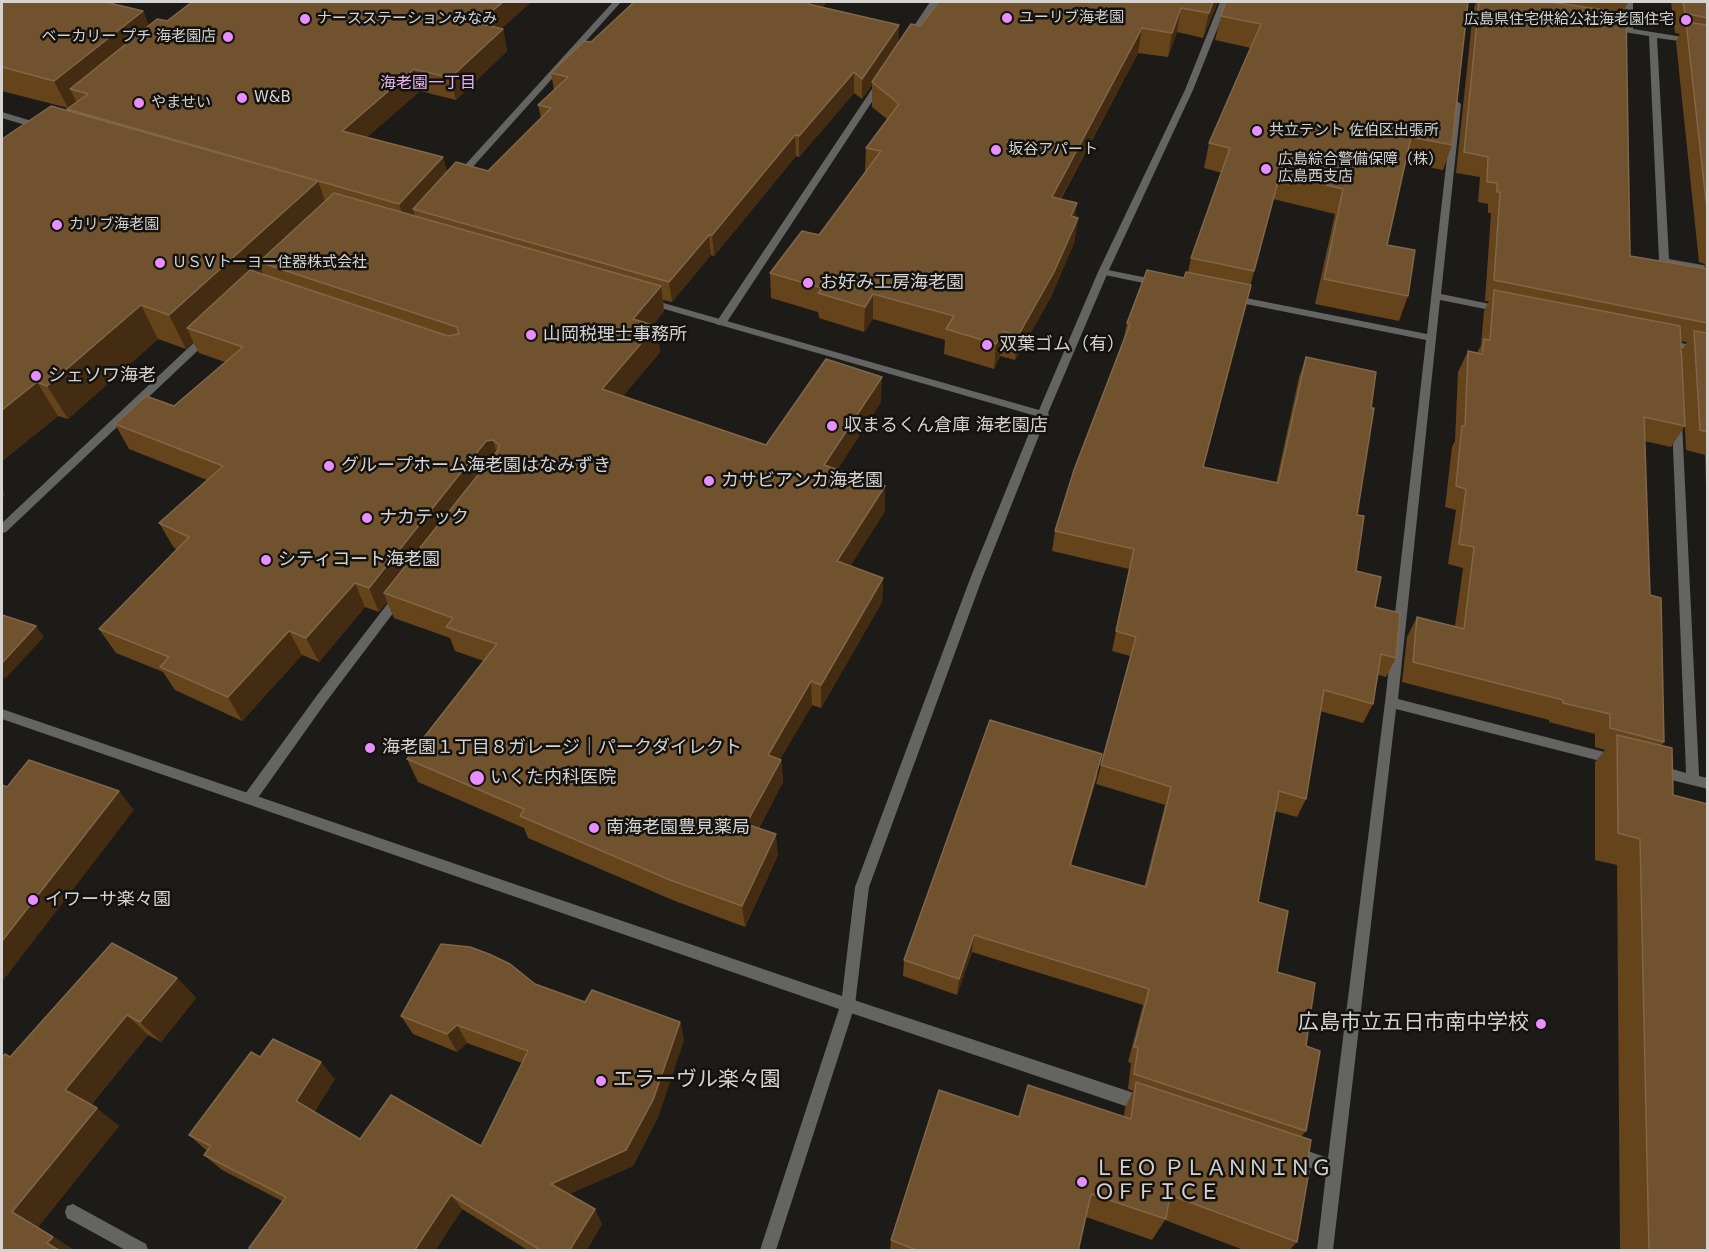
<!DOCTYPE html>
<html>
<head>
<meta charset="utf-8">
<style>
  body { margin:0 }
  #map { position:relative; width:1709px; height:1252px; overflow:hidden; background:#1c1b18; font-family:"DejaVu Sans",sans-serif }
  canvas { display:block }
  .frame { position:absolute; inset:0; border:3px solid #d4d3d1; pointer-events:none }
</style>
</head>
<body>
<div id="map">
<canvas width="1709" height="1252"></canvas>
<div class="frame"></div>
</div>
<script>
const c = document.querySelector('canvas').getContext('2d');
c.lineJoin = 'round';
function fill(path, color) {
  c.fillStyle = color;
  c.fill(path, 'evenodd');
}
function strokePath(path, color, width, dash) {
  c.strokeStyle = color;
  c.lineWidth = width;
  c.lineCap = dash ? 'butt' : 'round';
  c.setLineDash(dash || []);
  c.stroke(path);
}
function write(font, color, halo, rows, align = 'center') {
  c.font = font + ' "DejaVu Sans","Noto Sans JP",sans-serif';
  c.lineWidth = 5;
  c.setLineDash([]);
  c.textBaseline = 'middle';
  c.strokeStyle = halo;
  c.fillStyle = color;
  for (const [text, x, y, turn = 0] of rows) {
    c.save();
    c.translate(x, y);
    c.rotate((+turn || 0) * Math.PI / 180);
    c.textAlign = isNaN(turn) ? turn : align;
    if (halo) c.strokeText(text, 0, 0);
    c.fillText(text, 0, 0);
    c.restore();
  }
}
const service = new Path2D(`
  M399 592 403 594 405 597 403 600 326 702 255 802 250 804 245 802 243 798 245 794 318 694 395 594Z
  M73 1204 146 1244 148 1250H125L67 1218 65 1212 67 1206Z`);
const minor = new Path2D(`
  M930 2H938L912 41H906L905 39Z
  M1625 2H1633V29L1708 41V45L1657 38 1669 259 1708 266V272L1664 264 1659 261 1649 36 1611 30 1607 28 1611 26 1625 28Z
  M878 80 885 82 725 325H717V321Z
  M1457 101 1461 104 1441 294 1500 306 1505 309 1500 312 1440 300 1398 699 1616 755 1621 756 1622 760 1621 764 1616 765 1396 709 1333 1250H1317L1326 1173 1287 1160 1285 1154 1287 1148 1293 1146 1328 1158 1385 702 1426 340 1231 301 1226 298 1231 295 1427 334 1453 104Z
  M1103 269 1158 280 1163 283 1158 286 1100 274V270Z
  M206 334 210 335V339L6 532 2 533V523L202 335Z
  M1665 340 1708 348V354L1661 345 1660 343Z
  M1677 418 1682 422 1699 776 1708 778V789L1659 777 1654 775 1653 771 1654 767 1659 765 1686 773 1672 422Z
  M848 998 1143 1096 1148 1099 1151 1104 1148 1109 1143 1112 848 1012 843 1010 841 1005 843 1000Z`);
const tertiary = new Path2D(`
  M613 2H621L461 180H455V176Z
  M1220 2H1228L1193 90 1108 272 1048 413 1049 415 1046 418 982 579 869 887 855 1005 776 1250H760L839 1009 2 719V709L842 996 855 887 970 579 1036 416 647 304 645 302 650 299 653 300 1039 410 1098 272 1185 90Z
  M2 112 45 125 46 127 42 130 2 118Z`);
const wall = new Path2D(`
  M2 2 143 11 149 26 167 21 192 2H531L501 29H503L507 51 456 100 420 91 367 137 443 157 447 172 488 171 541 118 538 105 554 90 551 73 591 42 827 2 822 8 899 25 898 43 920 26 1218 2 1203 38 1177 32 1168 57 1138 53 1061 199 1075 217 1078 218 1074 243 1051 297 1015 360 1000 356 994 369 944 354 945 340 873 319 864 332 819 318 818 312 771 298 770 273 819 235 865 172 866 148 887 119 872 107V85L862 99 854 93 799 157 796 156 714 256 711 255 672 302 663 300 664 311 653 325 656 326 660 352 623 396 766 445 881 402 837 470 885 511 850 566 883 578 882 602 821 708 812 705 780 759 781 760 783 782 759 828 778 855 745 927 675 901 528 838 524 828 418 782 407 759 484 661 455 651 450 638 394 618 387 602 379 612 365 607 319 662 302 655 242 721 175 690 163 672 116 653 99 629 177 549 174 548 159 523 207 480 129 449 115 424 174 406 225 362 199 353 193 342 186 349 158 339 68 419 58 416 2 461V139L67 110 76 102V101L68 108 2 91Z
  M1226 2 1452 145 1443 170 1405 163 1387 245 1408 296 1399 321 1315 304 1335 214 1273 199 1203 467 1276 483 1299 377 1306 357 1371 408 1357 515 1356 571 1375 607 1396 658 1386 677 1378 675 1373 704 1363 723 1320 711 1306 799 1297 817 1275 811 1258 902 1277 972 1306 1046V1131L1301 1137 1306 1170 1297 1242 1289 1251H1246L1165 1220 1152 1240 1086 1217 1078 1251H890L891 1240 1019 1117 1124 1116 1125 1108 1133 1091 1128 1089 1131 1063 1128 1062 1143 1005 972 952 957 995 903 976 904 960 1098 773 1071 865 1144 887 1165 805 1096 784 1130 656 1112 651 1129 569 1052 551 1055 531 1123 342 1127 323 1184 278 1188 272 1191 258 1222 173 1204 168 1209 143 1251 48 1215 40 1221 16Z
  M1476 2H1628L1623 13 1630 256 1703 269 1705 264 1699 262 1676 42 1680 34 1675 33 1671 2H1707V488H1706L1705 455 1686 450 1681 352 1687 342 1680 341 1685 426 1671 447 1644 441 1650 595 1664 742 1661 746 1673 795 1707 1251H1620L1617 865 1595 860V762L1605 750 1595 747V734L1549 722V720L1402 682 1407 637 1417 617 1455 626 1463 568 1448 564 1456 510 1445 507 1452 447 1455 441 1458 372 1468 351 1477 353 1481 345 1484 311 1489 301H1485L1491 213H1488V204L1478 202 1480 177 1456 173 1473 11Z
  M177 978 196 998 161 1042 148 1035 91 1105 119 1126 38 1227 2 1251 10 1057Z
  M535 984 585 1002 680 1022 684 1040 658 1117 633 1166 569 1194 602 1224 586 1251H529L462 1209 435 1251H252L282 1201 222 1170 204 1155 207 1151 189 1135 260 1057 335 1079 314 1112 360 1139 481 1146 522 1063 467 1043 457 1052 413 1034 401 1016Z`);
const shadedWall = new Path2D(`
  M503 2H531L483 45 478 23Z
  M810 2H827L808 24V4Z
  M1213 2H1218L1203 38 1209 13Z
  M1181 8 1177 32 1168 57 1172 33Z
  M143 11 154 38 70 89 76 101 68 108 54 81Z
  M899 25 898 45 872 82V85L862 99V79Z
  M1142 28 1138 53 1048 222 1052 197Z
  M503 29 507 51 456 100 450 78Z
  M414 69 420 91 349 153 342 131Z
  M854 72V93L799 157V136Z
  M795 135 796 156 714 256 712 235Z
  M443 157 449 180 413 209 415 217 406 226 399 204Z
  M318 181 330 215 259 262 264 276 187 328 193 342 186 349 169 315Z
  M1077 203 1074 228 1071 216Z
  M1078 218 1074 243 1051 297 1015 360 1018 336Z
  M709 235 711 255 672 302 669 282Z
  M661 286 664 311 638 345 633 319Z
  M873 294V319L864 332 865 307Z
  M141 305 158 339 68 419 47 386Z
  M656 326 660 352 607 415 602 389Z
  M1003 331 1000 356 994 369 996 344Z
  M882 377 881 402 824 490V465Z
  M37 382 58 416 2 461V410Z
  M493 440 500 465 384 593 387 602 379 612 369 588 486 441Z
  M885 486V511L838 586 837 561Z
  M2 490 5 495 2 498Z
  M883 578 882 602 821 708V685Z
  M355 583 365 607 319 662 306 638Z
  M36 626 44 637 5 679 2 676V663Z
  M289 631 302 655 242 721 228 697Z
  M811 681 812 705 770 777 768 755Z
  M781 760 783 782 749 846 746 824Z
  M119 791 134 810 2 982V941Z
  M776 834 778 855 745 927 742 906Z
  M974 935 972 952 957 995 959 979Z
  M177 978 196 998 161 1042 140 1022Z
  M127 1015 148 1035 88 1108 65 1090Z
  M680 1022 684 1040 658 1117 633 1166 560 1198 551 1184Z
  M457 1025 467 1043 457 1052 447 1034Z
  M321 1062 335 1079 311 1118 296 1101Z
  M97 1108 119 1126 38 1227 76 1251H60L47 1243 12 1212Z
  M451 1195 462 1209 435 1251H414Z
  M595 1209 602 1224 586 1251H569Z`);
const building = new Path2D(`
  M2 2H105L143 11 54 81 2 67Z
  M192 2H503L478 23 503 29 450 78 414 69 342 131 443 157 399 204 67 109 88 94 70 89 157 19 167 21Z
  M634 2H810L808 4 899 25 862 79 854 72 799 136 795 135 712 235H709L669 282 413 209 456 162 488 171 551 108 538 105 568 77 551 73 584 41 591 42Z
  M939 2H1213L1209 13 1181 8 1172 33 1142 28 1052 197 1077 203 1071 216 1078 218 1054 272 1018 336 1003 331 996 344 946 329 954 316 873 294 865 307 818 293 822 288 770 273 802 231 819 235 881 151 866 148 899 104 872 82 911 24 920 26Z
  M1226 2H1468L1452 145 1411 137 1387 245 1415 250 1408 296 1324 279 1343 189 1280 174 1254 271 1191 258 1230 148 1209 143 1261 24 1221 16Z
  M1479 2H1550L1626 13 1630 256 1707 269V323L1494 280 1500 192H1497V183L1487 182 1488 157 1464 152Z
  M1683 2H1707V18L1685 13Z
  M1686 22 1707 25V210Z
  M51 106 318 181 169 315 141 305 47 386 37 382 2 410V139Z
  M334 193 661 286 633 319 656 326 602 389 766 445 826 359 882 377 824 465 885 486 837 561 883 578 821 685 811 681 768 755 781 760 746 824 776 834 742 906 670 880 520 816 524 809 407 759 497 644 446 627 453 618 384 593 498 450 499 445 493 440 486 441 369 588 355 583 306 638 289 631 228 697 160 667 169 657 99 629 189 537 159 523 223 466 115 424 146 396 174 406 243 347 187 328 250 270 448 336 459 334 457 327 259 262Z
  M1147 270 1184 278 1186 272 1251 285 1203 467 1278 483 1306 357 1376 372 1371 408H1374L1357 515 1364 516 1356 571 1381 577 1375 607 1400 613 1396 658 1381 654 1373 704 1324 690 1306 799 1279 791 1258 902 1288 911 1277 972 1315 983 1306 1046 1320 1051 1306 1131 1134 1074 1138 1048 1134 1047 1149 989 974 935 959 979 904 960 990 720 1102 754 1070 865 1146 887 1171 787 1101 765 1136 637 1116 631 1134 549 1055 531 1074 470 1130 324 1127 323Z
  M1494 290 1680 326 1685 426 1644 417 1650 595 1661 598 1664 742 1610 728V714L1563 703V700L1413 662 1417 617 1464 629 1474 547 1459 544 1466 489 1456 486 1462 426H1465L1468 351 1482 354 1484 339 1490 340Z
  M1694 331 1707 333V432L1700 430Z
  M2 615 36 626 2 663Z
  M1617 735 1672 748 1673 795 1707 804V1251H1649L1640 839 1618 833Z
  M29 760 119 791 2 941V785L7 787Z
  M112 943 177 978 140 1022 127 1015 65 1090 97 1108 12 1212 53 1237 47 1243 60 1251H2V1058L5 1054 10 1057Z
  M441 944 470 947 489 954 510 964 535 984 585 1002 592 990 680 1022 653 1100 626 1150 551 1184 595 1209 569 1251H542L451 1195 414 1251H253L249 1248 286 1197 204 1155 211 1146 189 1135 251 1052 260 1057 273 1039 321 1062 296 1101 360 1139 391 1095 481 1146 528 1051 457 1025 447 1034 401 1016Z
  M1136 1082 1311 1140 1306 1170 1309 1171 1297 1242 1170 1195 1166 1219 1091 1194 1078 1251H919L891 1240 939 1090 1019 1117 1028 1085 1131 1119Z`);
const markers = [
  [1007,18,6,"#e98eff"],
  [305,19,6,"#e98eff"],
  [1686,20,6,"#e98eff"],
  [228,37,6,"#e98eff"],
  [242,98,6,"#e98eff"],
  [139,103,6,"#e98eff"],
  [1257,131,6,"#e98eff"],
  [996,150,6,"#e98eff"],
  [1266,169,6,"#e98eff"],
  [57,225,6,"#e98eff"],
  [160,263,6,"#e98eff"],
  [808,283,6,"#e98eff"],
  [531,335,6,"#e98eff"],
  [987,345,6,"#e98eff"],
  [36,376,6,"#e98eff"],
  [832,426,6,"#e98eff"],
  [329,466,6,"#e98eff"],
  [709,481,6,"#e98eff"],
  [367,518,6,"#e98eff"],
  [266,560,6,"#e98eff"],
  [370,748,6,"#e98eff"],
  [477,778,8,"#e98eff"],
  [594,828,6,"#e98eff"],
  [33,900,6,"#e98eff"],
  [1541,1024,6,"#e98eff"],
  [601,1081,6,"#e98eff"],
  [1082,1182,6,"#e98eff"]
];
const farPoinames = [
  ["ユーリブ海老園",1019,18],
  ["ナースステーションみなみ",317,19],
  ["広島県住宅供給公社海老園住宅",1674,20,"right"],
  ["ベーカリー プチ 海老園店",216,37,"right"],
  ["W&B",254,98],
  ["やませい",151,103],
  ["共立テント 佐伯区出張所",1269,131],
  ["坂谷アパート",1008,150],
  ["広島綜合警備保障（株）",1278,160],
  ["広島西支店",1278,177],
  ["カリブ海老園",69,225],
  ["ＵＳＶトーヨー住器株式会社",172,263]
];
const farNeighbourhoodnames = [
  ["海老園一丁目",428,84]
];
const poiNames = [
  ["お好み工房海老園",820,283],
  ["山岡税理士事務所",543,335],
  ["双葉ゴム（有）",999,345],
  ["シェソワ海老",48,376],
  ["収まるくん倉庫 海老園店",844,426],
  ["グループホーム海老園はなみずき",341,466],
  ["カサビアンカ海老園",721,481],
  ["ナカテック",379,518],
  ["シティコート海老園",278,560],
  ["海老園１丁目８ガレージ｜パークダイレクト",382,748],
  ["いくた内科医院",490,778],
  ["南海老園豊見薬局",606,828],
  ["イワーサ楽々園",45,900]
];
const nearPoinames = [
  ["広島市立五日市南中学校",1529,1024,"right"],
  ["エラーヴル楽々園",613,1081],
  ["ＬＥＯ ＰＬＡＮＮＩＮＧ",1094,1170],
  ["ＯＦＦＩＣＥ",1094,1194]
];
fill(service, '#646563');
fill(minor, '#646563');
fill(tertiary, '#646563');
fill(wall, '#65431b');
fill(shadedWall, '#432c11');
fill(building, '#71522e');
strokePath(building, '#816648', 1.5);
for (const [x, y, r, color] of markers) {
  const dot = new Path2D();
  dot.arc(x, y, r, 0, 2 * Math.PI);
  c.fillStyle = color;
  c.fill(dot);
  strokePath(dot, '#13120f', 2);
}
write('15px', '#d4d3d1', '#13120f', farPoinames, 'left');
write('16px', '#e7b5f3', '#13120f', farNeighbourhoodnames);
write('18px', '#d4d3d1', '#13120f', poiNames, 'left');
write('21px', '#d4d3d1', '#13120f', nearPoinames, 'left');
</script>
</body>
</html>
